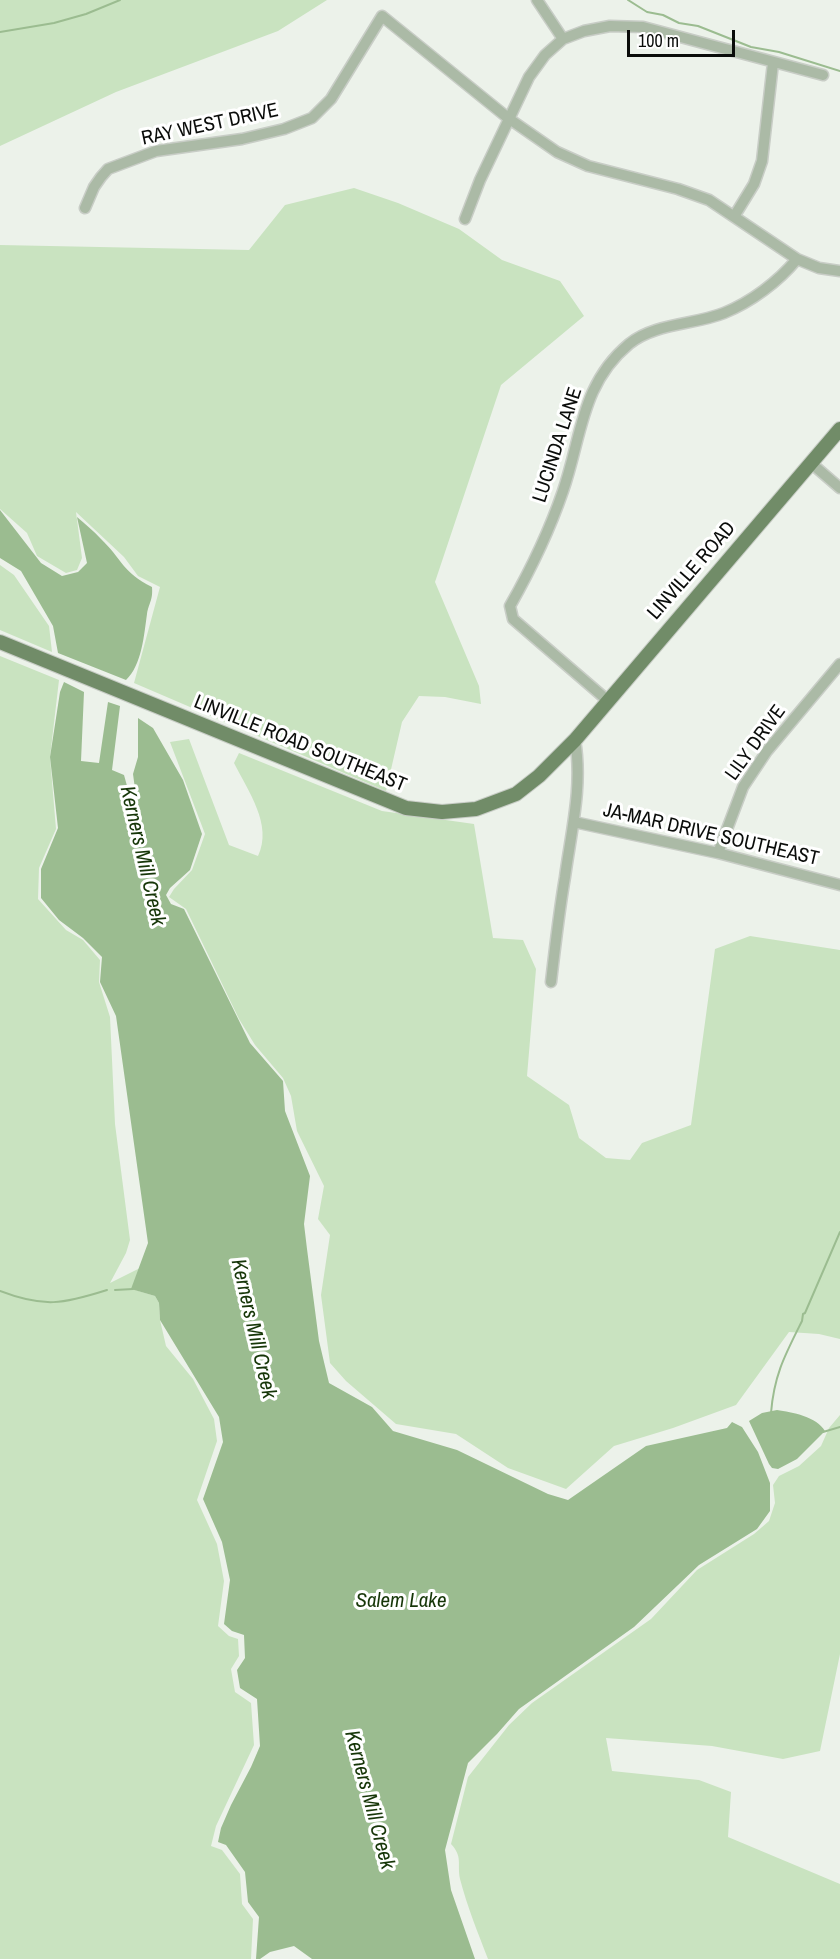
<!DOCTYPE html>
<html>
<head>
<meta charset="utf-8">
<style>
  body { margin:0 }
  #map { position:relative; width:840px; height:1959px; overflow:hidden; background:#ecf2ea; font-family:"Archivo Narrow",sans-serif }
  canvas { display:block }
  .scale { position:absolute; left:627px; top:30px; width:108px; height:27px; box-sizing:border-box; border:3px solid #0a0c0a; border-top:0; padding-left:8px; font-size:18px; line-height:21px; white-space:nowrap; color:#0a0c0a; -webkit-text-stroke:4px #fff; paint-order:stroke }
</style>
</head>
<body>
<div id="map">
<canvas width="840" height="1959"></canvas>
<div class="scale">100 m</div>
</div>
<script>
const c = document.querySelector('canvas').getContext('2d');
c.lineJoin = 'round';
function fill(path, color) {
  c.fillStyle = color;
  c.fill(path, 'evenodd');
}
function strokePath(path, color, width, dash) {
  c.strokeStyle = color;
  c.lineWidth = width;
  c.lineCap = dash ? 'butt' : 'round';
  c.setLineDash(dash || []);
  c.stroke(path);
}
function write(font, color, halo, rows, align = 'center') {
  c.font = font + ' "Archivo Narrow",sans-serif';
  c.lineWidth = 6;
  c.setLineDash([]);
  c.textBaseline = 'middle';
  c.strokeStyle = halo;
  c.fillStyle = color;
  for (const [text, x, y, turn = 0] of rows) {
    c.save();
    c.translate(x, y);
    c.rotate((+turn || 0) * Math.PI / 180);
    c.textAlign = isNaN(turn) ? turn : align;
    if (halo) c.strokeText(text, 0, 0);
    c.fillText(text, 0, 0);
    c.restore();
  }
}
const green = new Path2D(`
  M0 0H327L278 31 116 92 0 146Z
  M354 188 398 203 459 229 502 260 560 281 584 316 501 385 435 582 479 686 481 704 445 697 419 696 402 722 386 791 134 683 160 587 138 576 124 557 76 512 82 558 77 570 66 573 37 556 27 533 0 509V245L249 250 285 205Z
  M0 565 14 575 49 626 52 652 0 630Z
  M0 656 59 680 50 757 56 829 39 868 38 899 66 930 83 940 100 960 99 982 110 1017 115 1124 130 1240 126 1253 110 1283 140 1268 132 1289 155 1296 159 1303 160 1320 166 1346 193 1379 214 1419 217 1441 197 1500 217 1544 224 1581 218 1626 229 1636 238 1639 239 1656 231 1669 235 1692 251 1703 254 1745 216 1826 211 1846 222 1850 240 1874 242 1904 253 1919 251 1959H0Z
  M189 739 229 845 258 856C273 825 248 791 234 763L239 753 382 811 474 824 493 938 523 940 536 969 527 1076 569 1105 579 1138 606 1158 630 1160 642 1143 691 1125 715 949 750 936 840 950V1339L819 1334 789 1332 736 1405 673 1428 614 1446 566 1489 508 1468 456 1434 396 1424 346 1381 330 1363 321 1295 330 1235 318 1219 324 1186 297 1131 291 1096 283 1078 255 1045 239 1019 186 909 169 897 174 889 192 870 205 834 170 742Z
  M840 1415V1654L820 1751 783 1759 712 1746 606 1738 612 1771 699 1780 731 1792 728 1837 840 1884V1959H488C478 1933 467 1906 460 1879 457 1863 463 1857 451 1844L468 1777 509 1725 532 1703 651 1619 697 1570 754 1534 769 1521 775 1503 773 1485 779 1476 799 1466 821 1446 829 1428Z`);
const water = new Path2D(`
  M0 510 41 563 62 576 78 572 87 563 77 517C85 524 94 531 101 539 122 559 122 572 152 587 153 601 149 602 147 614 144 635 142 665 126 680L58 653 53 626 21 571 0 558Z
  M64 682 84 692 81 761 99 763 108 702 120 706 112 770 124 775 129 793 136 796 133 774 138 757V718L153 728 183 780 202 834 190 870 170 888 166 895 171 904 184 909 250 1043 283 1081 285 1111 310 1176 304 1224 307 1249 319 1341 329 1383 372 1407 393 1431 457 1450 548 1494 568 1500 646 1446 727 1428 732 1422 742 1427 758 1452 770 1483V1511L757 1529 699 1565 634 1627 519 1709 497 1734 468 1763 445 1850 451 1890 475 1959H312L294 1946 270 1952 260 1959H256L259 1917 248 1902 245 1872 226 1845 218 1842 221 1828 231 1805 251 1767 260 1746 257 1699 240 1688 237 1670 245 1658 244 1635 232 1631 224 1624 230 1580 222 1542 203 1499 223 1442 219 1417 160 1320 159 1303 155 1296 131 1289 148 1243 116 1016 100 982 102 957 83 938 59 920 41 898V869L58 828 50 757 60 692Z
  M777 1410C792 1412 817 1417 825 1431L797 1459 778 1469 772 1468 769 1464 749 1421 762 1413Z`);
const stream = new Path2D(`
  M628 0 647 12 663 15 679 23 698 26 751 47 779 52 840 71
  M0 32 54 23 86 14 120 0
  M115 1290 133 1289
  M0 1291C44 1308 63 1304 107 1290
  M771 1413C774 1375 785 1355 802 1321L803 1314 805 1313 840 1232
  M823 1432 840 1427`);
const minor = new Path2D(`
  M537 0 563 39
  M85 208 94 187 101 177 108 169 156 151 242 139 284 129 312 118 331 99 382 16 508 118 557 152 588 166 678 189 709 200 797 259 819 268 840 271
  M735 215 754 184 762 161 773 63
  M465 219 480 180 529 77 545 55 563 39 584 31 610 26 643 27 823 75
  M811 463 840 488
  M607 700 513 619 510 606C531 569 549 532 563 491 582 436 581 384 629 344 655 323 694 325 724 313 751 302 778 282 797 259
  M574 822 718 853 840 885
  M718 853 743 787 767 751 840 664
  M551 982C555 947 559 912 565 877 571 832 583 786 575 740`);
const major = new Path2D(`
  M0 642 406 808 442 812 476 809 516 794 539 776 575 740 840 429`);
const streetNames = [
  ["RAY WEST DRIVE",210,125,-12],
  ["LUCINDA LANE",558,445,-72],
  ["LINVILLE ROAD",692,571,-49],
  ["LILY DRIVE",756,743,-54],
  ["LINVILLE ROAD SOUTHEAST",300,744,22],
  ["JA-MAR DRIVE SOUTHEAST",711,835,13]
];
const waterNames = [
  ["Kerners Mill Creek",142,856,77],
  ["Kerners Mill Creek",253,1329,77],
  ["Salem Lake",401,1601],
  ["Kerners Mill Creek",369,1800,75]
];
fill(green, '#c9e3c0');
fill(water, '#9bbc90');
strokePath(stream, '#9bbc90', 2);
strokePath(minor, '#c8cdc6', 13);
strokePath(major, '#c8cdc6', 16);
strokePath(minor, '#abbaa6', 10);
strokePath(major, '#718c68', 14);
write('20px', '#0a0c0a', '#fff', streetNames);
write('italic 21px', '#163608', '#fff', waterNames);
</script>
</body>
</html>
